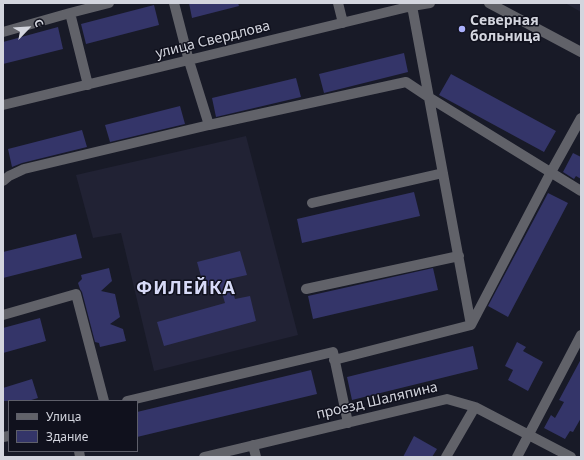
<!DOCTYPE html>
<html>
<head>
<meta charset="utf-8">
<style>
  body { margin:0 }
  #map { position:relative; width:584px; height:460px; overflow:hidden; background:#181a27; font-family:"Noto Sans",sans-serif }
  canvas { display:block }
  .frame { position:absolute; inset:0; border:4px solid #d3d5de; pointer-events:none }
  .legend { position:absolute; left:8px; top:400px; width:130px; height:52px; box-sizing:border-box; background:#10111d; border:1px solid #5e5f6a; margin:0; padding:5px 7px; list-style:none; font-size:12px; color:#d3d5de }
  .legend li { display:flex; align-items:center; gap:8px; height:20px }
  .legend b { width:20px; border:1px solid #5e5f6a }
  .north { position:absolute; left:8px; top:8px; width:40px; height:40px; -webkit-text-stroke:3px #10111d; paint-order:stroke; rotate:65deg; font-size:11px; font-weight:700; line-height:16px; text-align:center; color:#d3d5de }
  .north::after { content:''; display:block; margin:auto; width:14px; height:18px; background:#d3d5de; clip-path:polygon(50% 0,100% 100%,50% 72%,0 100%) }
</style>
</head>
<body>
<div id="map">
<canvas width="584" height="460"></canvas>
<div class="frame"></div>
<ul class="legend">
<li><b style="height:5px;background:#616269"></b>Улица</li>
<li><b style="height:11px;background:#343569"></b>Здание</li>
</ul>
<div class="north">С</div>
</div>
<script>
const c = document.querySelector('canvas').getContext('2d');
c.lineJoin = 'round';
function fill(path, color) {
  c.fillStyle = color;
  c.fill(path, 'evenodd');
}
function strokePath(path, color, width, dash) {
  c.strokeStyle = color;
  c.lineWidth = width;
  c.lineCap = dash ? 'butt' : 'round';
  c.setLineDash(dash || []);
  c.stroke(path);
}
function write(font, color, halo, rows, align = 'center') {
  c.font = font + ' "Noto Sans",sans-serif';
  c.lineWidth = 3;
  c.setLineDash([]);
  c.textBaseline = 'middle';
  c.strokeStyle = halo;
  c.fillStyle = color;
  for (const [text, x, y, turn = 0] of rows) {
    c.save();
    c.translate(x, y);
    c.rotate((+turn || 0) * Math.PI / 180);
    c.textAlign = isNaN(turn) ? turn : align;
    if (halo) c.strokeText(text, 0, 0);
    c.fillText(text, 0, 0);
    c.restore();
  }
}
const built = new Path2D(`
  M565 3H581V12Z
  M246 136 298 335 154 371 121 233 93 238 76 175Z`);
const building = new Path2D(`
  M189 3H238L239 6 192 18Z
  M154 5 159 25 86 44 81 24Z
  M58 27 63 49 3 64V42Z
  M404 53 408 72 324 93 319 74Z
  M451 74 556 131 544 152 439 95Z
  M296 78 301 97 216 117 212 98Z
  M180 106 185 124 110 142 105 125Z
  M82 130 87 147 22 163 12 167 8 149Z
  M573 153 581 157V179L576 176 574 179 563 172Z
  M414 192 420 216 302 243 297 219Z
  M548 193 568 203 508 317 488 306Z
  M76 234 82 258 3 278V252Z
  M240 251 247 275 229 279 235 299 250 296 256 321 164 346 157 322 225 303 219 283 204 287 197 262Z
  M109 268 112 281 101 291 115 294 120 317 110 324 123 329 126 341 100 347 99 343 95 342 82 292 80 289 78 283 82 279 81 275Z
  M433 268 438 290 313 319 308 296Z
  M40 318 46 341 3 353V328Z
  M517 342 526 347 523 351 543 362 528 391 508 380 513 370 505 366Z
  M473 346 478 369 352 400 347 377Z
  M581 359V418L573 432 570 431 565 439 544 428 551 415 555 418 564 402 559 400Z
  M311 370 317 394 137 437V412Z
  M32 379 38 398 28 401H3V388Z
  M414 436 437 449 432 457H403Z`);
const minor = new Path2D(`
  M174 3 189 61 209 125 406 82 430 98 581 191
  M338 3 343 23
  M489 3 581 52
  M412 6 471 325 551 172 581 118
  M70 13 109 3
  M3 32 70 13 88 85
  M3 105 412 6 430 3
  M3 181 9 176 24 169 209 125
  M312 203 443 173
  M306 289 459 256
  M3 315 76 294 104 401
  M334 360 471 325
  M127 401 333 352 348 423
  M3 437 9 436
  M253 445 256 457
  M79 451 80 457
  M204 457 447 399 475 407 571 457
  M446 457 475 407
  M517 457 581 335`);
const markers = [
  [462,29,4,"#aab0fb"]
];
const poiNames = [
  ["Северная",470,21],
  ["больница",470,37]
];
const streetNames = [
  ["улица Свердлова",213,40,-14],
  ["проезд Шаляпина",377,401,-13]
];
const districtNames = [
  ["ФИЛЕЙКА",186,289]
];
fill(built, '#212234');
fill(building, '#343569');
strokePath(minor, '#616269', 10);
for (const [x, y, r, color] of markers) {
  const dot = new Path2D();
  dot.arc(x, y, r, 0, 2 * Math.PI);
  c.fillStyle = color;
  c.fill(dot);
  strokePath(dot, '#10111d', 1.5);
}
write('bold 14px', '#d3d5de', '#10111d', poiNames, 'left');
write('14px', '#d3d5de', '#10111d', streetNames);
c.letterSpacing = '1px';
write('bold 18px', '#d7daf7', '#10111d', districtNames);
c.letterSpacing = '0px';
</script>
</body>
</html>
